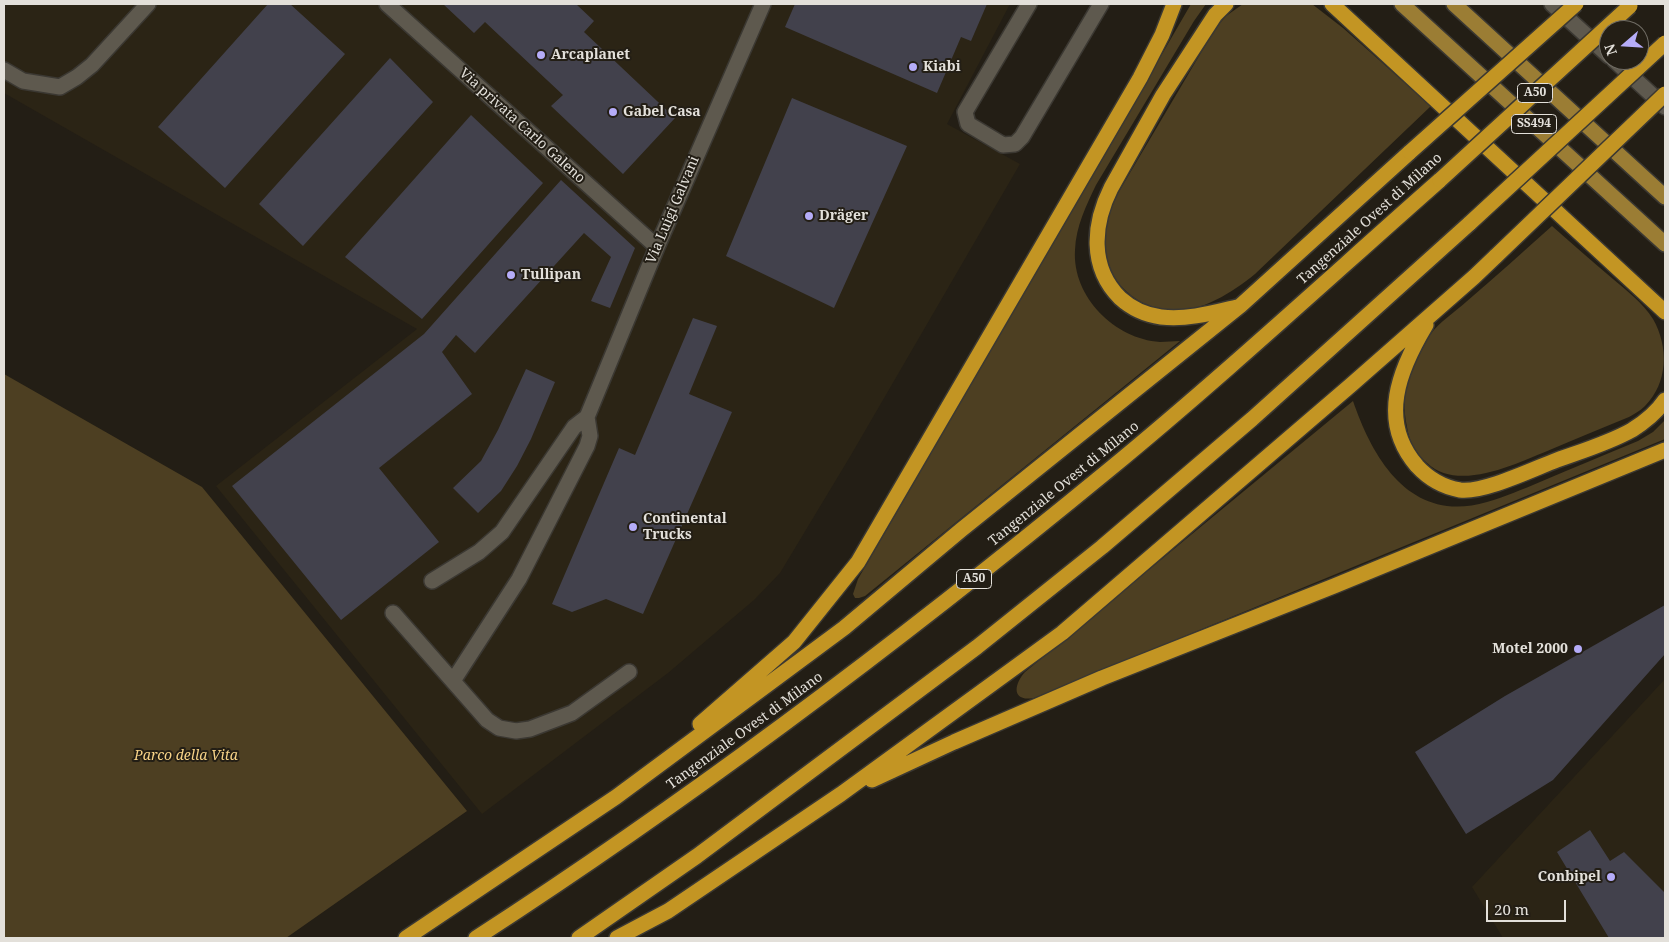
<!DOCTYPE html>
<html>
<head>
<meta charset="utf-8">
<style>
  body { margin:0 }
  #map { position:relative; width:1669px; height:942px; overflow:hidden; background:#231e15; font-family:"Noto Serif",serif }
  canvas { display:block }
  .frame { position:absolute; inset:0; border:5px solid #e3e0da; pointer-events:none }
  .north { position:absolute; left:1599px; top:20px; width:50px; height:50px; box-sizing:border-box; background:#231e15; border:1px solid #706c64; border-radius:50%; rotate:251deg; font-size:14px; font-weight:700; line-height:20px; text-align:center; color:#e3e0da }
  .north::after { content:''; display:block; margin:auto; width:18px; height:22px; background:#b5acf8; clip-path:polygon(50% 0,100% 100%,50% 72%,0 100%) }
  .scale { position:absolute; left:1486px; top:900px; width:80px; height:22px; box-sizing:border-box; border:2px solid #e3e0da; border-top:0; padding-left:6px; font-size:15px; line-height:18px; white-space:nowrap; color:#e3e0da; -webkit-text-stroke:4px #231e15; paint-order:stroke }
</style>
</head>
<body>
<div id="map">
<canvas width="1669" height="942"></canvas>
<div class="frame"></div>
<div class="north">N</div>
<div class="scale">20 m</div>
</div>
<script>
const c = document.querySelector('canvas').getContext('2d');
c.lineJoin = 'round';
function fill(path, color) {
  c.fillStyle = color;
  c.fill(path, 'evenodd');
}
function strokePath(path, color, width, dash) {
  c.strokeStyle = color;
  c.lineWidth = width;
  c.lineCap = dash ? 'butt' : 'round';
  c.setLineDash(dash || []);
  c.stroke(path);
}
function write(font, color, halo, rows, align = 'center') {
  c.font = font + ' "Noto Serif",serif';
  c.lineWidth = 4;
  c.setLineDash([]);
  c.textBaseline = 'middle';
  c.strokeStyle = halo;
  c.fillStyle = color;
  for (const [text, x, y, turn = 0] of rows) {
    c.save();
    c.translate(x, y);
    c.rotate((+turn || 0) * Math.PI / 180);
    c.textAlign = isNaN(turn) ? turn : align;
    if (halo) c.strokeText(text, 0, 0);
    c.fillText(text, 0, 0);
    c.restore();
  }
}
const built = new Path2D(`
  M4 4H1010L947 124 1020 164 851 455 780 573 754 600 668 673 482 814 216 486 417 329 4 93Z
  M1665 679V938H1503L1472 887Z`);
const green = new Path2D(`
  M1191 4H1206L1194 21 1096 185C1086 206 1076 226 1075 250 1072 297 1115 339 1160 342 1167 342 1173 341 1180 341L865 596 859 598H855L853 594 858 579Z
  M1243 4H1312L1343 28 1431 106 1255 274C1217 305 1168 330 1126 291 1113 279 1103 262 1103 244 1103 233 1107 221 1108 210L1215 29 1226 16Z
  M1552 226C1572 244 1592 261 1613 279 1627 291 1643 303 1653 319 1669 347 1668 383 1645 406 1640 411 1634 414 1629 417 1603 428 1577 438 1552 449 1517 463 1459 493 1427 463 1416 454 1409 441 1407 427 1400 392 1409 363 1430 335 1439 322 1455 312 1466 302 1495 277 1523 252 1552 226Z
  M4 374 202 487 467 811 286 938H4Z
  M1353 401C1374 462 1412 524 1487 502 1505 497 1523 489 1540 482 1573 468 1606 454 1638 441L1653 432 1665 420V439L1034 698C1011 702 1014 684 1025 672Z`);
const building = new Path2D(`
  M268 4H290L345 54 225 188 158 127Z
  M443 4H576L594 21 584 32 675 118 623 174 551 106 563 95 485 22 474 33Z
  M795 4H987L971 41 961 37 937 93 785 27Z
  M390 58 433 102 303 246 259 204Z
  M792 98 907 146 834 308 726 256Z
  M471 115 543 183 422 319 345 257Z
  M561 180 635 248 610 308 591 301 611 257 584 233 475 353 456 335 442 352 472 394 379 468 439 542 341 620 232 486 424 334Z
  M693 318 717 326 689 394 732 412 643 614 606 599 572 612 552 604 619 448 635 455Z
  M526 369 555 382 531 439 517 466 501 491 478 513 453 488 481 461 498 430Z
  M1665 605V654L1553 780 1466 834 1415 752 1505 696Z
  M1590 830 1610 861 1624 852 1665 893V938H1609L1557 852Z`);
const minor = new Path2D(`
  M387 4 657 247
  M1029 4 965 112 968 124 1003 145 1015 144 1022 137 1101 4
  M1552 4 1609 56
  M1614 60 1665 107
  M4 70 23 81 60 87 77 77 92 65 148 4
  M432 581 479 552 502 532 574 427 587 417
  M393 613 487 720 499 728 516 731 530 729 572 713 629 672
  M453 681 519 579 587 446 590 436 587 417 657 247 763 4`);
const major = new Path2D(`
  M1402 4 1665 244
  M1454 4 1665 197`);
const highway = new Path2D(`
  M1226 4 1215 15 1163 95 1111 188C1093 224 1089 267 1120 298 1131 308 1146 315 1161 317 1187 320 1212 313 1237 307
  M1332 4 1665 312
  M1426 325C1399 370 1378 421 1417 466 1428 478 1443 487 1460 490 1484 493 1533 469 1557 460 1582 451 1609 443 1632 430 1645 422 1657 412 1665 400
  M700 724 794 642 858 562 1140 78 1162 35 1174 4
  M872 780 954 742 1102 678 1334 586 1665 450
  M406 938 616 797 844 628 961 530 1240 306 1410 152
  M476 938C697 795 907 636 1110 469 1223 376 1330 277 1440 180
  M579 938 697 856 977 647 1102 547 1252 419 1470 223
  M617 938 668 911 841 794 1062 633 1351 385 1474 277 1496 256`);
const highwayBridge = new Path2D(`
  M1410 152 1576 4
  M1440 180 1630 6
  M1470 223 1665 43
  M1496 256 1665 94`);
const markers = [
  [541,55,5,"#b5acf8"],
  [913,67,5,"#b5acf8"],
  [613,112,5,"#b5acf8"],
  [809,216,5,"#b5acf8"],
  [511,275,5,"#b5acf8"],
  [633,527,5,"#b5acf8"],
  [1578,649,5,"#b5acf8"],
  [1611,877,5,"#b5acf8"]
];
const shields = [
  [1535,93,35],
  [1534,124,45],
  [974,579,35]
];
const shieldNames = [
  ["A50",1535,93],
  ["SS494",1534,124],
  ["A50",974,579]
];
const poiNames = [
  ["Arcaplanet",551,55],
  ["Kiabi",923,67],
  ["Gabel Casa",623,112],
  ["Dräger",819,216],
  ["Tullipan",521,275],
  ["Continental",643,519],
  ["Trucks",643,535],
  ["Motel 2000",1568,649,"right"],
  ["Conbipel",1601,877,"right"]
];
const streetNames = [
  ["Via privata Carlo Galeno",522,126,42],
  ["Via Luigi Galvani",673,210,-67],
  ["Tangenziale Ovest di Milano",1370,219,-42],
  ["Tangenziale Ovest di Milano",1064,484,-39],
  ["Tangenziale Ovest di Milano",745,731,-36]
];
const parkNames = [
  ["Parco della Vita",186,756]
];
fill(built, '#2b2415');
fill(green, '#4d3f22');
fill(building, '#42414c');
strokePath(minor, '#3b3832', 18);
strokePath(major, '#3b3832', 18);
strokePath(highway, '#3b3832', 18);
strokePath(minor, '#5e594e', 15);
strokePath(major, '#9b7d34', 15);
strokePath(highway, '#c39523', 15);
strokePath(highwayBridge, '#3b3832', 18, []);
strokePath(highwayBridge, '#c39523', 15);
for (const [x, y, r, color] of markers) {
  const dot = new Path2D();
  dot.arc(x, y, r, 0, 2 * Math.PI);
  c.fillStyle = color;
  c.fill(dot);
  strokePath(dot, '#231e15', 2);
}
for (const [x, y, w] of shields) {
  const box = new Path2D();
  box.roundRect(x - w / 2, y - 9.5, w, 19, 4);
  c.fillStyle = '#231e15';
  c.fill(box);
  strokePath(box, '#e3e0da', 1);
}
write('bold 12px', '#e3e0da', null, shieldNames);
write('bold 14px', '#e3e0da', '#231e15', poiNames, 'left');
write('14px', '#e3e0da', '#231e15', streetNames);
write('italic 14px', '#f6d287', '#231e15', parkNames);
</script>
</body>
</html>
